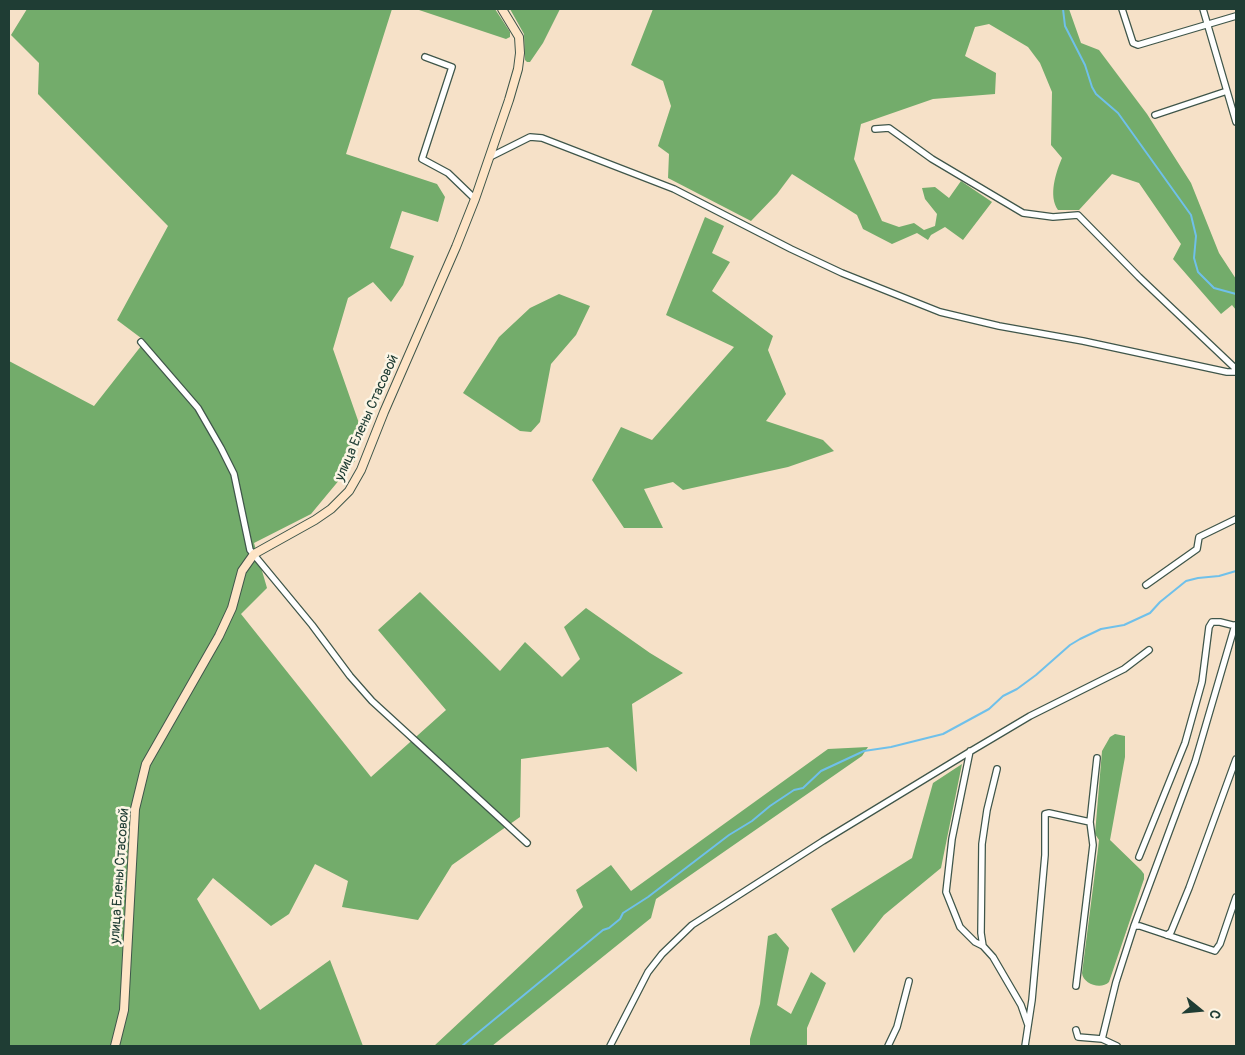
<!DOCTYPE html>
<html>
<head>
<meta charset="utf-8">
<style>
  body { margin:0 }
  #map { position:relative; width:1245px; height:1055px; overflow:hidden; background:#f6e1c8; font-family:Pangolin,sans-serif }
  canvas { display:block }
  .frame { position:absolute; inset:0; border:10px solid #1f3d34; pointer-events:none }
  .north { position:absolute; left:1175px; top:985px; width:50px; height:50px; -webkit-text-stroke:4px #fcf5e5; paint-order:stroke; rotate:107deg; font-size:14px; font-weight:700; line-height:20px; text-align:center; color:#1f3d34 }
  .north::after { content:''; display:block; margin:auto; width:18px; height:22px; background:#1f3d34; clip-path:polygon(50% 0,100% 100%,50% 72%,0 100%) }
</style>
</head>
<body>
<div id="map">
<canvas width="1245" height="1055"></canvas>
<div class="frame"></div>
<div class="north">С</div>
</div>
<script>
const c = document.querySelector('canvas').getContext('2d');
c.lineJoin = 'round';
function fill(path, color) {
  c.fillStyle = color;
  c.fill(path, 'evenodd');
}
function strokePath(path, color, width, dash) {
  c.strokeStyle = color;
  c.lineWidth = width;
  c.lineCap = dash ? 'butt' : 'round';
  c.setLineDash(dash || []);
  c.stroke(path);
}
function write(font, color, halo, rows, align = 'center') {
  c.font = font + ' Pangolin,sans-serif';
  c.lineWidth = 5;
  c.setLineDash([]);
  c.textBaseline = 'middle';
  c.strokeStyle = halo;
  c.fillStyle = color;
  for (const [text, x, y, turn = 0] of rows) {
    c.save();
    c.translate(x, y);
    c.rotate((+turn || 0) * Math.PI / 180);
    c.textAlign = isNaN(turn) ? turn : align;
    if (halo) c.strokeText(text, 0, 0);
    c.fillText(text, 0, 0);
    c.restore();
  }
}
const forest = new Path2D(`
  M27 9H392L346 154 437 184 445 197 438 222 402 211 390 248 414 256 403 285 391 302 373 282 348 298 333 349 361 429 355 461 311 514 254 543 267 588 241 614 371 777 446 710 378 630 420 592 500 671 525 642 562 677 580 659 564 627 586 608 650 653 683 673 632 704 637 772 608 747 521 759 520 817 452 865 418 920 342 907 348 881 315 864 289 914 271 926 213 878 197 899 260 1010 330 960 363 1046H9V361L94 406 145 341 117 320 168 226 38 94 39 63 11 35Z
  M416 9H495L510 32V37L506 39Z
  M510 9H560L543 43 530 62H527L525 60 524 34Z
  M653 9H1069L1081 43 1099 50 1147 114 1191 183 1219 253 1236 279V310L1232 305 1221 314 1173 259 1181 244 1139 183 1112 174 1079 210H1058C1048 196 1056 172 1062 158L1051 145 1052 92 1040 63 1028 47 989 24 975 27 965 56 996 73 995 94 933 99 861 124 854 159 882 221 899 227 914 223 924 230 935 226 937 214 925 199 922 188 935 187 949 198 961 181 992 202 963 240 945 227 931 235 928 240 917 233 892 244 863 229 857 215 792 174 777 194 751 221 668 178 669 154 658 146 671 106 663 81 631 65Z
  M705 217 724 226 712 253 730 262 712 291 773 336 768 350 786 394 766 421 823 440 834 451 788 467 683 490 673 482 644 489 663 528H624L592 480 621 427 652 440 734 347 666 315Z
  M559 294 590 306 576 335 551 364 540 422 531 432 520 431 463 393 499 337 530 308Z
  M1115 734 1125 736V757L1110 840 1141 870 1144 874V879L1109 982C1101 990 1083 984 1082 973L1098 849 1099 840 1095 834 1102 751 1110 737Z
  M868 747 862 756 656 899 651 918 492 1046H434L583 907 576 890 611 865 631 891 828 749Z
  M962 764 941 868 884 915 854 953 831 909 912 858 933 783Z
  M776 933 789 948 777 1005 791 1014 811 972 826 983 807 1028V1046H750V1039L760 1004 768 936Z`);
const stream = new Path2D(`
  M1063 9 1065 26 1085 65 1092 87 1096 94 1118 113 1191 215 1196 236 1194 258 1198 272 1214 288 1236 294
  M462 1046 603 930 609 928 620 919 623 913 648 897 729 835 752 821 770 806 794 790 803 788 821 771 864 751 891 747 943 734 989 709 1003 696 1017 689 1036 675 1070 645 1080 639 1101 629 1124 625 1150 613 1160 602 1186 581 1198 578 1219 576 1236 571`);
const street = new Path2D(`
  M1122 9 1133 43 1138 45 1236 16
  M1203 9 1236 122
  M425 57 452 67 422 159 448 173 475 199
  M1155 115 1227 91
  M875 129 889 128 932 159 1023 213 1053 217 1078 215 1139 277 1236 369
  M490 157 530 137 542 138 674 189 791 249 842 273 940 312 999 326 1083 341 1227 372H1236
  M141 342 198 408 221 448 234 474 250 550 312 625 350 676 372 701 527 843
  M1146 585 1197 549 1199 537 1236 519
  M970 751 952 839 946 892 960 927 975 942 983 946 993 957 1021 1005 1028 1025
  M1139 857 1185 743 1202 682 1209 627 1212 622H1220L1236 626
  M1134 926H1140L1215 951 1220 944 1236 897
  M1167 935 1171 932 1189 888 1236 759
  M983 946 981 933 982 844 987 810 997 769
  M1076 986 1093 845 1090 822 1097 758
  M1076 1030 1078 1037 1102 1039 1117 1046
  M1102 1039 1116 982 1134 926 1195 762 1235 625
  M610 1046 648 972 662 954 692 925 823 841 966 754 1030 716 1124 669 1149 650
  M888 1046 897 1027 909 981
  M1025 1046 1032 1000 1045 855V814L1049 813 1090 822`);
const secondary = new Path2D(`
  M115 1046 124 1010 135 809 146 764 219 636 232 608 242 571 254 554 315 520 331 509 349 491 361 470 384 412 456 247 475 199 509 100 518 69 520 53 519 37 502 9`);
const streetNames = [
  ["улица Елены Стасовой",367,418,-66],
  ["улица Елены Стасовой",120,876,-86]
];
fill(forest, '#73ac6b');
strokePath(stream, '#6fc0ea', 2);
strokePath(street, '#3f564a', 8);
strokePath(secondary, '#3f564a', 10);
strokePath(street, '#fff', 5.5);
strokePath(secondary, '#fee4c6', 8);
write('14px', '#1f3d34', '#fcf5e5', streetNames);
</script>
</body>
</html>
